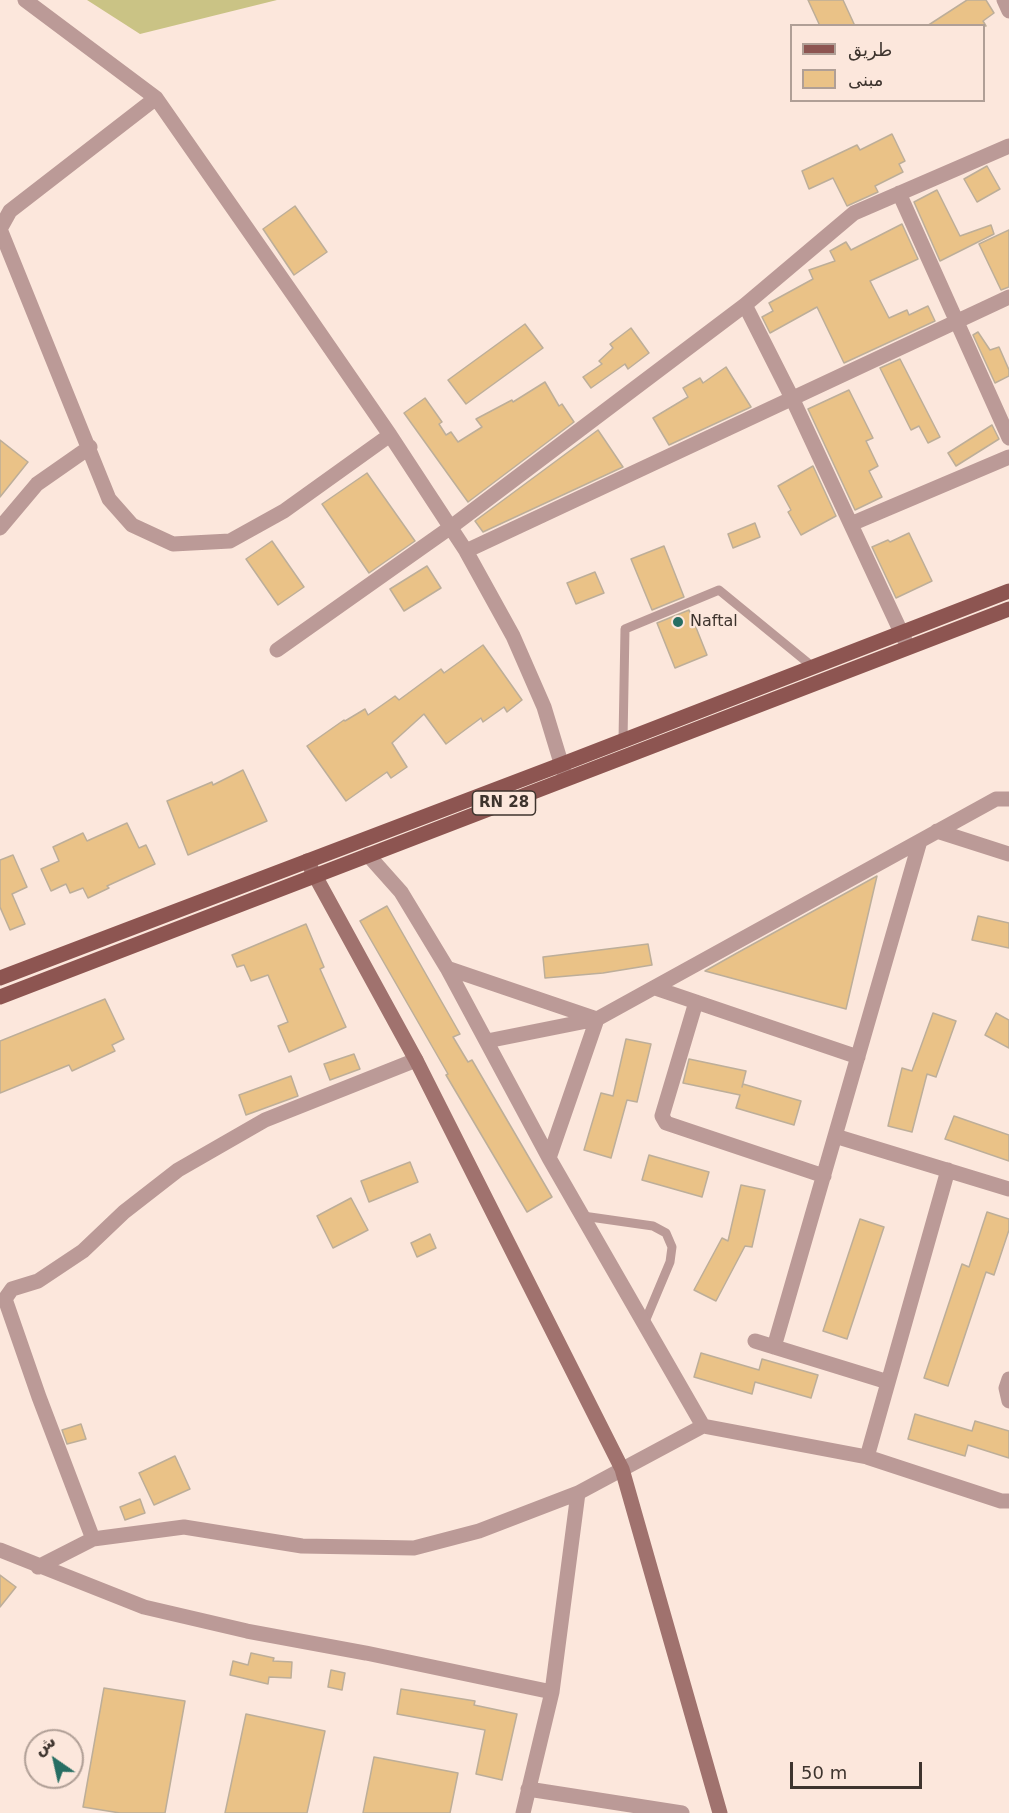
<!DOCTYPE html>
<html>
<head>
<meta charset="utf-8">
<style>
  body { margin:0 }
  #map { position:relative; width:1009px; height:1813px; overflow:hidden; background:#fce7dc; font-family:"DejaVu Sans",Vazirmatn,sans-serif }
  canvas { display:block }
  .legend { position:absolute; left:790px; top:24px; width:195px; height:78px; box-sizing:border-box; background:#fce7dc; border:2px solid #b09f96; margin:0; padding:8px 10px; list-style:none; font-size:18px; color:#3e342e }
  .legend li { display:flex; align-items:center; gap:12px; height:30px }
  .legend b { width:30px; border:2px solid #b09f96 }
  .north { position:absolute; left:24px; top:1729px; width:60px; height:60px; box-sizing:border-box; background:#fce7dc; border:2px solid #b09f96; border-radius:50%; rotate:326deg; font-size:16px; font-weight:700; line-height:24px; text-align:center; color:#3e342e }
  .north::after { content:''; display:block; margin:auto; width:21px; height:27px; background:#276e63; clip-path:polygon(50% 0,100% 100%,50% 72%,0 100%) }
  .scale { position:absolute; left:790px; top:1762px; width:132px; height:27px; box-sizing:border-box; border:3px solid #3e342e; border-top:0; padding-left:8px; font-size:18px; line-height:21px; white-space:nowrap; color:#3e342e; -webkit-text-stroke:4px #fce7dc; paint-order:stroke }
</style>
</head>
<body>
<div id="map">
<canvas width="1009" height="1813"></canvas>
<ul class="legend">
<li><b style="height:8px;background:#8d5551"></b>طريق</li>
<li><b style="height:16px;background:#eac287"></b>مبنى</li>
</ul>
<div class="north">ش</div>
<div class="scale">50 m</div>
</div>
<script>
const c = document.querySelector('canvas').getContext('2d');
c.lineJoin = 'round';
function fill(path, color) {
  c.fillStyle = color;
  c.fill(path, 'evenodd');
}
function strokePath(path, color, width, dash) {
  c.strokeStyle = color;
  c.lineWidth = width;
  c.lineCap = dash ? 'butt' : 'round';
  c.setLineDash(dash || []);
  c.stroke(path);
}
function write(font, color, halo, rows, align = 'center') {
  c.font = font + ' "DejaVu Sans",sans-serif';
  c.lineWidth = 4.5;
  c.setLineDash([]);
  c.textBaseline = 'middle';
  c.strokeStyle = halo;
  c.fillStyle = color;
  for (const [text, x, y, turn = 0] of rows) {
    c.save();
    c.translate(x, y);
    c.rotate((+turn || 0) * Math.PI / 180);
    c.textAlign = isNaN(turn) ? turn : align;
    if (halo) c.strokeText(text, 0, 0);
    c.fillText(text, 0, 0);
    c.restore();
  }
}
const green = new Path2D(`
  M87 0H277L140 34Z`);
const building = new Path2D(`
  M808 0H843L855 26H820Z
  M967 0H986L994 13 983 21 986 26H927Z
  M892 134 905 161 899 164 903 172 875 186 878 192 847 206 833 178 809 189 802 171 857 145 860 150Z
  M987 166 1000 189 977 202 964 179Z
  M937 190 960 236 991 225 994 234 940 261 914 202Z
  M295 206 327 252 294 275 263 229Z
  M902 224 918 259 870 281 889 318 907 310 909 315 928 306 935 321 844 363 817 307 770 333 762 317 773 311 769 303 813 279 809 270 835 261 830 251 846 242 851 250Z
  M1009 230V287L1001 290 979 244Z
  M525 324 543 348 466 404 448 380Z
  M631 328 649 353 628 369 625 364 591 388 583 377 602 364 599 361 613 348 610 344Z
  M978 332 990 350 999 347 1009 370V376L995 383 973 335Z
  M900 359 940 437 928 443 919 426 911 430 880 368Z
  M726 367 751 407 669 445 653 418 688 397 683 388 700 378 703 383Z
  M545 382 559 406 562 404 574 422 468 502 404 413 425 398 442 422 439 424 446 435 451 432 458 442 482 427 476 419 512 400 513 402Z
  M849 390 873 438 866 441 878 466 869 471 882 497 855 510 808 409Z
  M992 425 999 439 956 466 948 453Z
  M598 430 623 467 483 532 475 521Z
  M0 440 28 462 0 497Z
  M813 466 836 516 801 535 788 512 791 510 778 486Z
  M367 473 415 541 369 573 322 504Z
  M755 523 760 537 733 548 728 534Z
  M909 533 932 581 896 598 872 547 888 540 890 542Z
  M272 541 304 587 278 605 246 559Z
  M664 546 684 597 652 610 631 559Z
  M427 566 441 588 404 611 390 589Z
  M595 572 604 593 576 604 567 583Z
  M689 610 707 655 675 668 657 623Z
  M483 645 522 700 507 712 504 707 483 722 481 718 446 744 424 714 392 743 407 767 391 778 387 772 346 801 307 746 344 720 345 721 365 709 368 715 395 696 399 700 441 669 444 673Z
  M243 770 267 821 188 855 167 801 212 782 213 785Z
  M127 823 139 848 146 845 155 864 107 886 109 888 88 898 83 888 70 893 66 884 51 891 41 869 59 861 53 847 83 833 87 841Z
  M13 855 27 887 12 894 25 924 10 930 0 907V860Z
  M877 876 846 1009 705 971 737 953Z
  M387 906 460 1034 453 1037 468 1062 472 1060 552 1197 527 1212 446 1075 448 1074 360 921Z
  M978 916 1009 923V948L972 940Z
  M306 924 324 967 320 969 346 1027 289 1052 278 1026 288 1022 268 975 251 981 244 965 237 967 232 955Z
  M648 944 652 965 603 973 545 978 543 957Z
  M105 999 124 1039 112 1045 115 1051 72 1071 69 1065 0 1093V1041Z
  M933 1013 956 1021 936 1077 927 1074 912 1132 888 1126 902 1068 912 1071Z
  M996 1013 1009 1020V1048L985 1035Z
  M626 1039 651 1044 637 1102 627 1100 611 1158 584 1150 601 1093 613 1096Z
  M354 1054 360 1069 330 1080 324 1064Z
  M689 1059 746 1071 742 1087 743 1084 801 1101 794 1125 736 1108 740 1095 683 1083Z
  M291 1076 298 1096 246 1115 239 1095Z
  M954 1116 1009 1135V1161L945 1139Z
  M649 1155 709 1172 702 1197 642 1180Z
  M410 1162 418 1182 369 1202 361 1181Z
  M741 1185 765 1190 752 1247 745 1246 716 1301 694 1290 722 1238 728 1241Z
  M351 1198 368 1230 333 1248 317 1216Z
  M987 1212 1009 1219V1230L994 1275 986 1272 948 1386 924 1378 962 1264 969 1267Z
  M860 1219 884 1227 847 1339 823 1331Z
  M430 1234 436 1248 417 1257 411 1243Z
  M701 1353 759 1370 762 1359 818 1375 811 1398 755 1382 752 1394 694 1377Z
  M915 1414 972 1431 975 1421 1009 1431V1458L968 1445 965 1456 908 1439Z
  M81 1424 86 1439 67 1444 62 1430Z
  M175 1456 190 1489 154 1505 139 1473Z
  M140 1499 145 1513 125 1520 120 1507Z
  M0 1575 16 1587 0 1607Z
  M251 1653 274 1658 273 1661 292 1662 291 1678 269 1677 268 1684 230 1675 233 1661 248 1665Z
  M331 1670 345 1673 342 1690 328 1687Z
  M104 1688 185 1701 165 1813H120L83 1807Z
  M401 1689 475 1701 474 1705 517 1714 502 1780 476 1774 485 1730 397 1714Z
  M246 1714 325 1731 307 1813H225Z
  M374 1757 458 1773 450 1813H363Z`);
const lane = new Path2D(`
  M623 740 625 629 719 590 813 667
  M583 1216 653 1226 666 1233 672 1247 670 1262 644 1324`);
const street = new Path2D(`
  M25 0 156 98 299 303 390 435 466 551 513 636 544 707 565 776
  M1004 0 1009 11
  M156 98 10 211 0 229 109 499 132 525 173 544 230 541 284 511 390 435
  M899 193 1009 438
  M745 305 792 398 907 645
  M851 524 1009 457
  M0 528 37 484 90 447
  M466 551 1009 297
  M277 650 451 527 745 305 854 213 1009 146
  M937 831 1009 854
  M920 841 835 1136 1009 1189
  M368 855 401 892 447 968 549 1158 703 1426 867 1457 1001 1501H1009
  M447 968 597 1019 996 799H1009
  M655 988 858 1057
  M696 1002 662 1116 666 1123 824 1176
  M487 1041 597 1019
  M549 1158 597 1019
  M755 1341 888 1382
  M774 1347 835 1136
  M1009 1379 1006 1388 1009 1401
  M867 1457 948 1170
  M93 1539 39 1397 5 1299 12 1289 38 1281 83 1251 124 1212 178 1170 265 1120 416 1060
  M0 1550 144 1607 247 1631 366 1653 552 1692
  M38 1567 93 1539 184 1527 302 1546 414 1548 479 1531 578 1493
  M528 1789 682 1813
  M523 1813 552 1692 578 1493 703 1426`);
const secondary = new Path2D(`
  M307 861 416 1060 622 1469 720 1813`);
const primary = new Path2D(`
  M0 978 560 765 1009 591
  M0 997 1009 609`);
const markers = [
  [678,622,6,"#276e63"]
];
const shields = [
  [504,803,63]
];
const shieldNames = [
  ["RN 28",504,803]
];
const poiNames = [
  ["Naftal",690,622]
];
fill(green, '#cac385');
fill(building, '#eac287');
strokePath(building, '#bdae99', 1.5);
strokePath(lane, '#bb9a97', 9);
strokePath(street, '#bb9a97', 15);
strokePath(secondary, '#a0726e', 15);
strokePath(primary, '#8d5551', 15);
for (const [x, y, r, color] of markers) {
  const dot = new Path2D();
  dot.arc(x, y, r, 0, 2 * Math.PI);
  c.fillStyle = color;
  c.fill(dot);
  strokePath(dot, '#fce7dc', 2);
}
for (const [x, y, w] of shields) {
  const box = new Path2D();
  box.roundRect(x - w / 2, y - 12, w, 24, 4.5);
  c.fillStyle = '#fce7dc';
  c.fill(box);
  strokePath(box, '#3e342e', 1.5);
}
write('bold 15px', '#3e342e', null, shieldNames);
write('16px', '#3e342e', '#fce7dc', poiNames, 'left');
</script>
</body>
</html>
